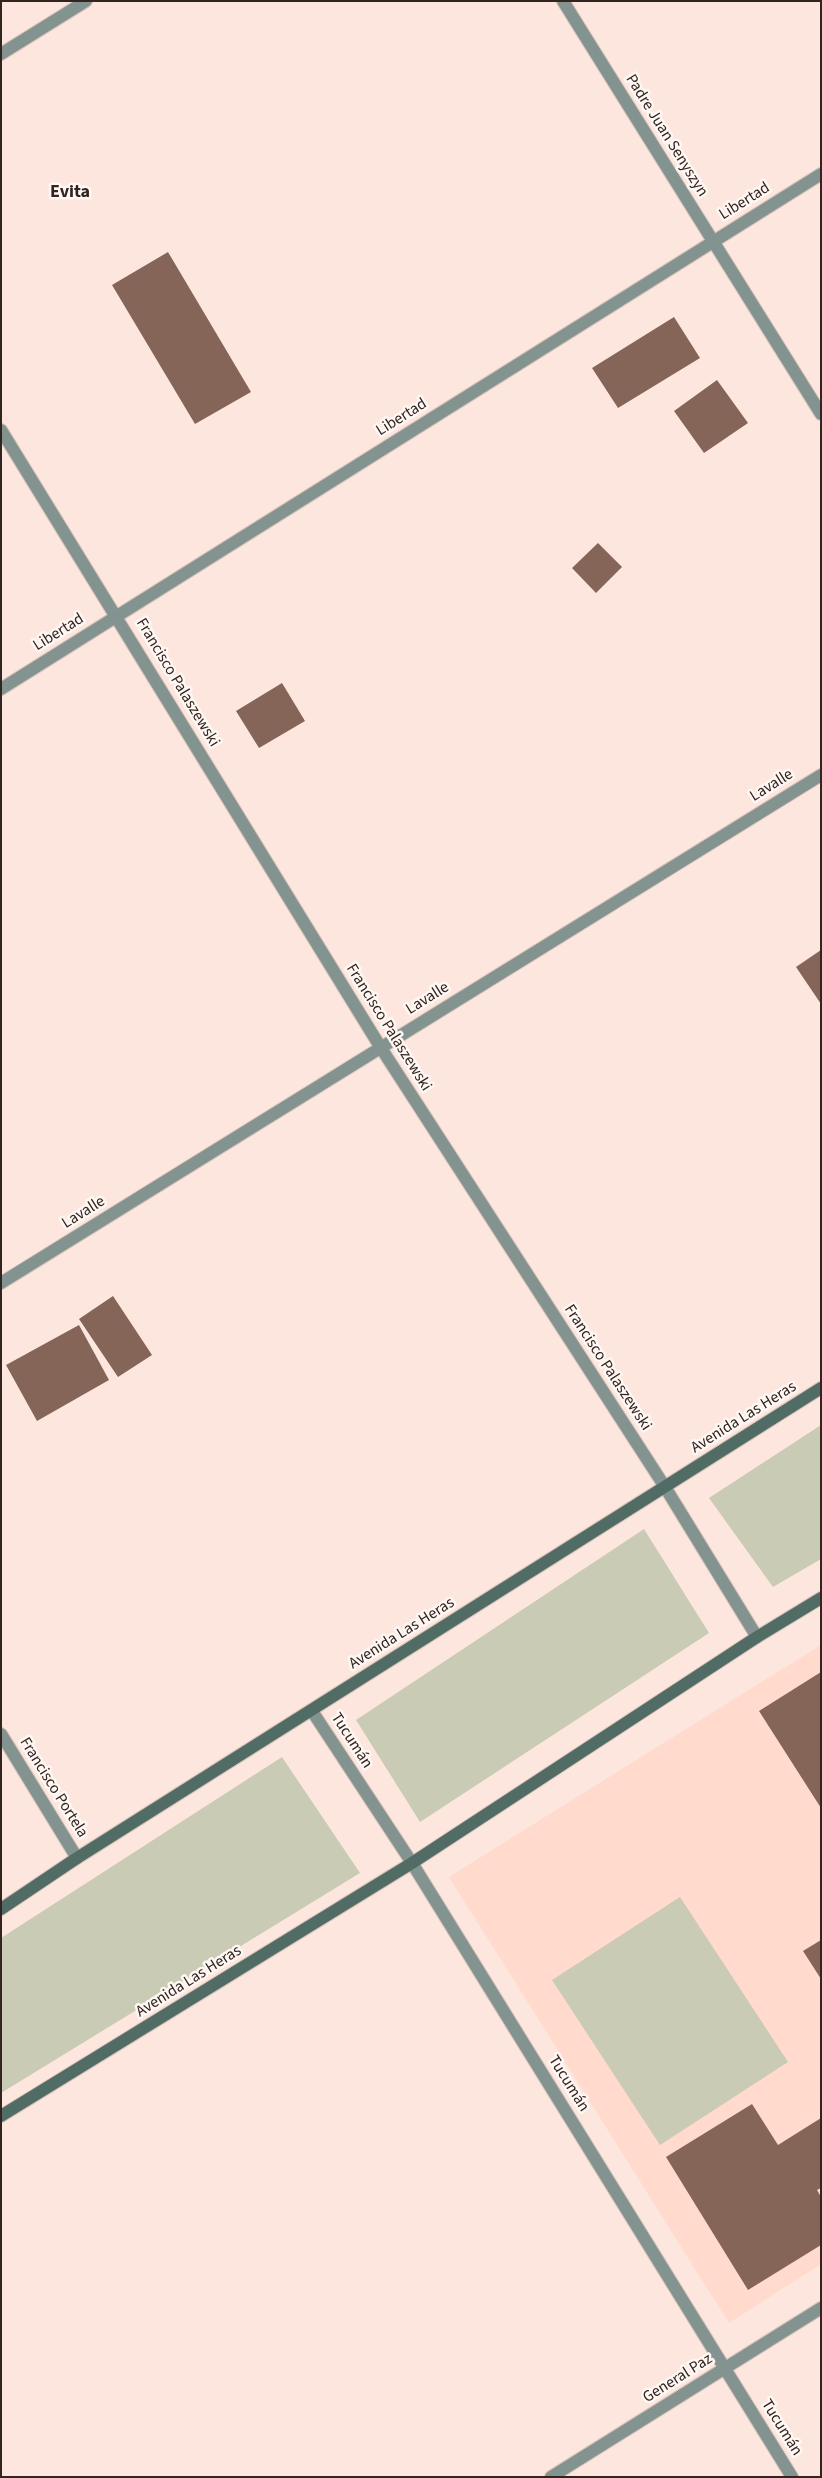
<!DOCTYPE html>
<html>
<head>
<meta charset="utf-8">
<style>
  body { margin:0 }
  #map { position:relative; width:822px; height:2478px; overflow:hidden; background:#fde6dd; font-family:"Source Sans 3",sans-serif }
  canvas { display:block }
  .frame { position:absolute; inset:0; border:2px solid #32241f; pointer-events:none }
</style>
</head>
<body>
<div id="map">
<canvas width="822" height="2478"></canvas>
<div class="frame"></div>
</div>
<script>
const c = document.querySelector('canvas').getContext('2d');
c.lineJoin = 'round';
function fill(path, color) {
  c.fillStyle = color;
  c.fill(path, 'evenodd');
}
function strokePath(path, color, width, dash) {
  c.strokeStyle = color;
  c.lineWidth = width;
  c.lineCap = dash ? 'butt' : 'round';
  c.setLineDash(dash || []);
  c.stroke(path);
}
function write(font, color, halo, rows, align = 'center') {
  c.font = font + ' "Source Sans 3",sans-serif';
  c.lineWidth = 5;
  c.setLineDash([]);
  c.textBaseline = 'middle';
  c.strokeStyle = halo;
  c.fillStyle = color;
  for (const [text, x, y, turn = 0] of rows) {
    c.save();
    c.translate(x, y);
    c.rotate((+turn || 0) * Math.PI / 180);
    c.textAlign = isNaN(turn) ? turn : align;
    if (halo) c.strokeText(text, 0, 0);
    c.fillText(text, 0, 0);
    c.restore();
  }
}
const built = new Path2D(`
  M821 1645V2264L729 2323 449 1877Z`);
const green = new Path2D(`
  M821 1425V1559L773 1587 709 1498Z
  M644 1529 709 1633 420 1822 356 1720Z
  M282 1757 360 1873 1 2093V1938Z
  M680 1897 788 2062 660 2145 552 1980Z`);
const building = new Path2D(`
  M168 252 251 392 195 424 112 285Z
  M674 317 700 358 618 408 592 368Z
  M717 380 748 423 704 453 674 411Z
  M598 543 622 567 596 593 572 568Z
  M282 683 305 721 259 748 236 711Z
  M821 950V1004L796 967Z
  M113 1296 152 1355 118 1377 79 1319Z
  M79 1325 109 1380 37 1421 6 1365Z
  M821 1672V1808L759 1711Z
  M821 1940V1979L803 1951Z
  M752 2104 778 2145 821 2118V2188L817 2190 821 2197V2245L748 2290 666 2157Z`);
const street = new Path2D(`
  M563 1 821 414
  M1 54 86 1
  M1 430 381 1048 665 1487 757 1637
  M1 689 821 174
  M1 1283 821 775
  M312 1711 412 1863 792 2477
  M1 1734 77 1858
  M551 2477 821 2308`);
const secondary = new Path2D(`
  M1 1909 77 1858 821 1388
  M1 2116 412 1863 757 1637 821 1598`);
const streetNames = [
  ["Padre Juan Senyszyn",666,136,58],
  ["Libertad",745,202,-32],
  ["Libertad",402,418,-32],
  ["Libertad",59,633,-32],
  ["Francisco Palaszewski",177,683,59],
  ["Lavalle",772,786,-32],
  ["Lavalle",428,999,-32],
  ["Francisco Palaszewski",388,1028,58],
  ["Lavalle",84,1213,-32],
  ["Francisco Palaszewski",607,1368,57],
  ["Avenida Las Heras",744,1418,-32],
  ["Avenida Las Heras",402,1634,-32],
  ["Tucumán",351,1741,57],
  ["Francisco Portela",53,1788,58],
  ["Avenida Las Heras",189,1982,-32],
  ["Tucumán",568,2084,58],
  ["General Paz",678,2379,-32],
  ["Tucumán",781,2428,58]
];
const neighbourhoodNames = [
  ["Evita",70,193]
];
fill(built, '#ffdacd');
fill(green, '#c9cbb5');
fill(building, '#866559');
strokePath(street, '#d8c3bb', 14);
strokePath(secondary, '#d8c3bb', 14);
strokePath(street, '#839490', 12);
strokePath(secondary, '#516b65', 12);
write('16px', '#32241f', '#fef7f4', streetNames);
write('bold 18px', '#32241f', '#fef7f4', neighbourhoodNames);
</script>
</body>
</html>
